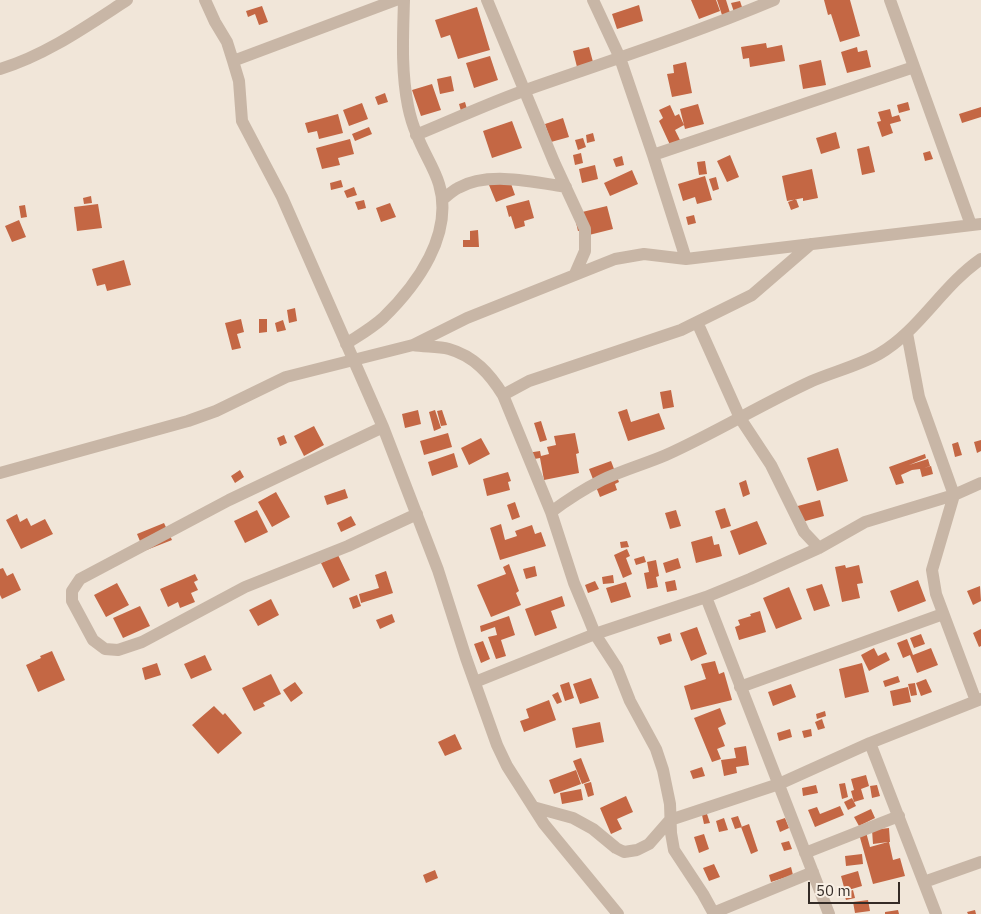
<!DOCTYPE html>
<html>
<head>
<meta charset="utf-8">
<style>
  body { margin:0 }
  #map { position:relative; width:981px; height:914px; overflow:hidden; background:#f1e6d9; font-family:"IBM Plex Sans",sans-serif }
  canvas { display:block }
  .scale { position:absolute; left:808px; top:882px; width:92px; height:22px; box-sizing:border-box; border:2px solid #342b26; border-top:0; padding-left:6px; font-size:15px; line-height:18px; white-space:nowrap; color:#342b26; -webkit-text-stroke:4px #f9f0e5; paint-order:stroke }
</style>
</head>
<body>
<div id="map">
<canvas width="981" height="914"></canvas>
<div class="scale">50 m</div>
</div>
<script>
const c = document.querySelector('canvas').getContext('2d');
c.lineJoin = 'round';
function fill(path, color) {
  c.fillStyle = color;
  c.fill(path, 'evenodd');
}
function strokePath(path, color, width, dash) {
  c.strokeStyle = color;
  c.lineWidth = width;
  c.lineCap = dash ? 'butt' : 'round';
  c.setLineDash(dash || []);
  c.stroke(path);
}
const building = new Path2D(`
  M691 0H716L720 11 699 19Z
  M717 0H726L731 16 723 18Z
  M824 0H850L860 36 840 42 831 14 828 15Z
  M740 1 743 10 734 12 731 3Z
  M639 5 643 21 617 29 612 14Z
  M262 6 268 22 259 25 255 14 248 17 246 11Z
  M477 7 490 50 458 59 450 35 441 38 435 20Z
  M766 43 767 48 782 45 785 61 750 67 749 58 743 59 741 47Z
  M589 47 593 62 577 67 573 51Z
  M857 47 858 52 867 50 871 67 847 73 841 52Z
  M490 56 498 80 474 88 466 63Z
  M821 60 826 85 803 89 799 65Z
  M686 62 692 93 672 97 667 74 674 73 673 65Z
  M451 76 454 91 440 94 437 79Z
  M432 84 441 110 421 116 412 90Z
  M385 93 388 102 378 105 375 97Z
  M465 102 467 109 461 111 459 104Z
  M908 102 910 110 899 113 897 105Z
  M362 103 368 119 349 126 343 110Z
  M698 104 704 124 685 129 680 109Z
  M670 105 675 116 679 114 684 125 675 130 681 142 671 147 659 121 663 118 659 110Z
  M981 107V117L962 123 959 114Z
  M890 109 892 117 899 115 901 121 890 124 893 133 882 137 877 122 881 121 878 112Z
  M338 114 343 133 319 139 317 131 308 133 305 123Z
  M563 118 569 137 551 142 545 124Z
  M512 121 522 148 492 158 483 131Z
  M369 127 372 134 355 141 352 134Z
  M836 132 840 148 821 154 816 138Z
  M593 133 595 141 587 143 586 135Z
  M583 138 586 147 578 150 575 140Z
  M350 139 354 154 338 158 340 165 322 169 316 148Z
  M869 146 875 172 862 175 857 149Z
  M930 151 933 159 925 161 923 153Z
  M581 153 583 163 575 165 573 155Z
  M730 155 739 177 727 182 717 161Z
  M622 156 624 165 616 167 613 159Z
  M705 161 707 174 699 175 697 162Z
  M595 165 598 179 582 183 579 169Z
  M812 169 818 198 803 201V198L787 201 782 176Z
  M632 170 638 184 610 196 604 183Z
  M705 176 712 200 697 204 695 197 683 201 678 184Z
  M716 177 719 189 713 191 709 179Z
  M509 178 515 195 496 202 489 185Z
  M341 180 343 187 331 190 330 183Z
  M354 187 357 195 347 198 344 191Z
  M91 196 92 203 84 204 83 198Z
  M796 199 799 207 791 210 788 202Z
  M364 200 366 208 358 210 355 202Z
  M529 200 534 218 524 221 525 226 515 229 511 216 509 217 506 206Z
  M390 203 396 217 381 222 376 208Z
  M98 204 102 228 77 231 74 207Z
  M25 205 27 217 21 218 19 206Z
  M607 206 613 229 589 235 587 229 578 231 574 214Z
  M694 215 696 223 688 225 686 217Z
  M19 220 26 237 12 242 5 226Z
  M478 230 479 247H463V240H470V231Z
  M124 260 131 285 107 291 105 284 97 286 92 269Z
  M295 308 297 321 289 323 287 310Z
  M241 319 244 332 237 334 241 348 232 350 225 323Z
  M259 319H267V332L259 333Z
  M283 320 286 330 277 332 275 323Z
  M671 390 674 407 663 409 660 392Z
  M627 409 631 422 659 413 665 429 628 441 618 412Z
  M418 410 421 424 405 428 402 414Z
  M435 410 441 428 434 431 429 412Z
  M442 410 447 425 441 426 437 411Z
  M541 421 547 440 540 442 534 423Z
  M314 426 324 445 304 456 294 436Z
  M448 433 452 447 424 455 420 441Z
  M575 433 579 453 576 454 579 473 544 480 540 458 529 460 527 453 540 451 541 456 549 454 547 447 556 445 554 436Z
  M284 435 287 443 280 446 277 438Z
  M481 438 490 454 469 465 461 448Z
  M981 440V451L977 453 974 442Z
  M958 442 962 455 955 457 952 444Z
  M838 448 848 481 817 491 807 458Z
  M454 453 458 467 432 476 428 462Z
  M925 454 926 458 909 465 928 459 930 466 924 468 931 466 933 474 922 477 920 469 912 470 901 475 904 483 896 485 889 467Z
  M611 461 619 482 615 484 617 490 600 497 589 469Z
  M240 470 244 477 235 483 231 476Z
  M508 472 511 481 508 482 510 490 487 496 483 479Z
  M746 480 750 494 743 497 739 483Z
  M345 489 348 498 327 505 324 496Z
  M276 492 290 517 272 527 258 502Z
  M820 500 824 516 798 523 794 507Z
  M515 502 520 517 512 520 507 505Z
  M725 508 731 526 721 529 715 511Z
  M257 510 268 532 245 543 234 521Z
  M676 510 681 526 670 529 665 513Z
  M17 514 20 522 27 518 31 526 45 519 53 534 21 549 6 520Z
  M351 516 356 525 341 532 337 523Z
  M757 521 767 544 739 555 730 531Z
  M164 523 172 540 144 551 137 534Z
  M501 524 505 540 517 536 515 531 532 525 535 534 541 532 546 546 500 560 490 528Z
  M712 536 714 545 719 544 722 556 696 563 691 542Z
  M627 541 629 547 621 548 620 542Z
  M627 549 630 556 626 558 632 574 623 578 614 555Z
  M338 555 350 580 333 588 321 563Z
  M644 556 646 562 636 565 634 559Z
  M678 558 681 568 666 573 663 563Z
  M656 560 659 576 656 577 658 587 647 589 644 573 649 572 647 562Z
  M509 564 519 591 516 593 521 605 491 617 477 585 506 574 503 567Z
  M845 565 846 568 859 565 863 583 857 584 860 598 842 602 835 567Z
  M535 566 537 576 526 579 523 569Z
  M3 568 7 576 13 573 21 590 2 599 0 595V569Z
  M386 571 393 593 361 603 359 594 379 588 375 575Z
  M195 574 198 580 194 582 198 590 191 593 195 602 180 608 178 602 168 607 160 589Z
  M613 575 614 583 603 584 602 577Z
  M675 580 677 590 667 592 665 582Z
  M918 580 926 601 898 612 890 591Z
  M595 581 599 589 588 593 585 585Z
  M626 582 631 597 611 603 606 588Z
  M117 583 129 605 106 617 94 595Z
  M822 584 830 606 814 611 806 589Z
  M980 586 981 601 973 605 967 591Z
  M789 587 802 619 776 629 763 598Z
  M357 595 361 606 353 609 349 598Z
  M562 596 565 606 551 611 557 628 535 636 525 609Z
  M271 599 279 615 258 626 249 610Z
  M140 606 150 626 123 638 113 618Z
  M760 611 766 632 739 640 735 627 740 625 738 620 751 616 750 614Z
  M392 614 395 622 380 629 376 620Z
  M509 616 515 635 501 640 506 656 496 659 488 637 497 635 495 627 481 632 480 626Z
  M697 627 707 654 691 661 680 633Z
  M981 629V646L979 647 973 633Z
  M670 633 672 641 660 645 657 637Z
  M921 634 925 644 914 648 910 638Z
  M907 639 913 655 931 648 938 665 917 673 910 655 903 658 897 643Z
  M483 641 490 659 481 663 474 644Z
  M874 648 878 656 886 652 890 660 869 671 861 655Z
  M52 651 65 680 38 692 26 665 41 658 40 656Z
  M205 655 212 670 191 679 184 664Z
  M715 661 719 674 724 672 732 700 691 710 684 686 706 679 701 664Z
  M157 663 161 675 145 680 142 668Z
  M862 663 869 692 845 698 839 669Z
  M271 674 281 694 263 703 265 706 254 711 242 688Z
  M898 676 900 682 885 687 883 681Z
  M591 678 599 698 580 704 573 684Z
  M926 679 932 692 921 696 916 683Z
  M295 682 303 693 291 702 283 690Z
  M569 682 574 698 565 701 560 685Z
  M915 683 917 695 911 696 908 684Z
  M791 684 796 697 773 706 768 692Z
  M908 687 911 702 893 706 890 691Z
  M558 692 562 702 557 704 552 695Z
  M549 700 556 720 524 732 520 721 529 718 526 709Z
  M214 706 223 715 225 713 242 733 218 754 192 725Z
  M720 708 726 724 718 728 725 746 717 749 721 759 712 762 694 718Z
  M825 711 826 716 817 719 816 714Z
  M822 719 825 728 818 730 815 722Z
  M600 722 604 742 576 748 572 728Z
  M790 729 792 737 779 741 777 733Z
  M811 729 812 736 804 738 802 731Z
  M455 734 462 749 445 756 438 742Z
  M746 746 749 765 736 767 737 773 724 776 721 760 736 758 734 748Z
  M581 758 590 781 582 784 573 761Z
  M702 767 705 776 693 779 690 771Z
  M576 770 581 784 554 794 549 780Z
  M866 775 869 786 861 789 864 799 854 802 851 791 854 790 851 779Z
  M591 782 594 795 588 797 584 784Z
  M845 783 848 797 842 799 839 784Z
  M816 785 818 793 803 796 802 788Z
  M877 785 880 796 872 798 870 786Z
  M581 789 583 800 562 804 560 793Z
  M626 796 633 812 617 819 622 829 611 834 600 808Z
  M852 798 856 806 848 810 844 802Z
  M840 806 844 815 815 827 808 810 817 807 820 814Z
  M871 809 875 818 859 826 854 817Z
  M707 814 710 823 704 824 702 815Z
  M738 816 742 827 735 829 731 818Z
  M724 818 728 830 719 832 716 821Z
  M785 818 789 828 780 832 776 821Z
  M749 824 758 851 751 854 741 827Z
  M889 828 890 842H889L893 860 900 858 905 876 873 884 859 834 866 832 870 847 888 842 873 844 872 830Z
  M704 834 709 849 699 853 694 837Z
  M789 841 792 849 784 851 781 843Z
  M862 854 863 864 846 866 845 856Z
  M714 864 720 877 709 881 703 868Z
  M791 867 793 875 771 882 769 875Z
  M435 870 438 878 426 883 423 875Z
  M858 871 862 886 845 891 841 876Z
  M853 890 855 898 846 900 844 893Z
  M868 900 870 911 855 913 853 902Z
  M898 910 899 914H885V912Z
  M975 910 976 914H968L967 912Z`);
const street = new Path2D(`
  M205 0 215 22 227 42 233 61 239 81 242 121 282 197 383 427 438 570 466 658 497 745 507 766 544 824 618 914
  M487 0 554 162 585 229V251L575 274
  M593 0 620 58 653 155 686 259
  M890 0 971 225
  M233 61 396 0
  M0 69C46 55 87 26 127 0
  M416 135C453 120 489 103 526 90 609 61 693 34 774 0
  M653 155 914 67
  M442 200C447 196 452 191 458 188 488 171 534 182 566 187
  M697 322 740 418 771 465 804 532 819 548
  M907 333 919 397 954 495 932 570 936 594 976 701
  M346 344C358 336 372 328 383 318 417 285 454 234 439 184 434 167 423 152 417 135 413 126 410 116 408 106 401 71 403 36 404 0
  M413 345C425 347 438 346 449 349 474 356 490 374 503 395L551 512 574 583 589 619 595 634 617 668 630 701 656 749 663 770 670 804 671 833 674 850 703 894 714 914
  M503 395 529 381 681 330 752 295 811 244
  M383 427 229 500 80 579 72 591V601L93 640 105 649 118 650 142 642 245 587 348 546 417 514
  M0 473 188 421 216 411 286 377 413 345 467 318 615 259 644 254 686 259 981 224
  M551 512C567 500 584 489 602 480 623 470 645 464 666 455 715 433 762 404 812 381 833 372 860 365 879 354 919 331 942 286 981 259
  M706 597 829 914
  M475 682 595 634 706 597 750 579 819 548 865 522 954 495 981 483
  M740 687 943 614
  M870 743 936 914
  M533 807 573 818 593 829 616 848 624 852 637 850 649 844 670 820 779 784 870 743 981 699
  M805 853 899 816
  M924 882 981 862
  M713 913 813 872`);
fill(building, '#c46744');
strokePath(street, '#c8b6a6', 12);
</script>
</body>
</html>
